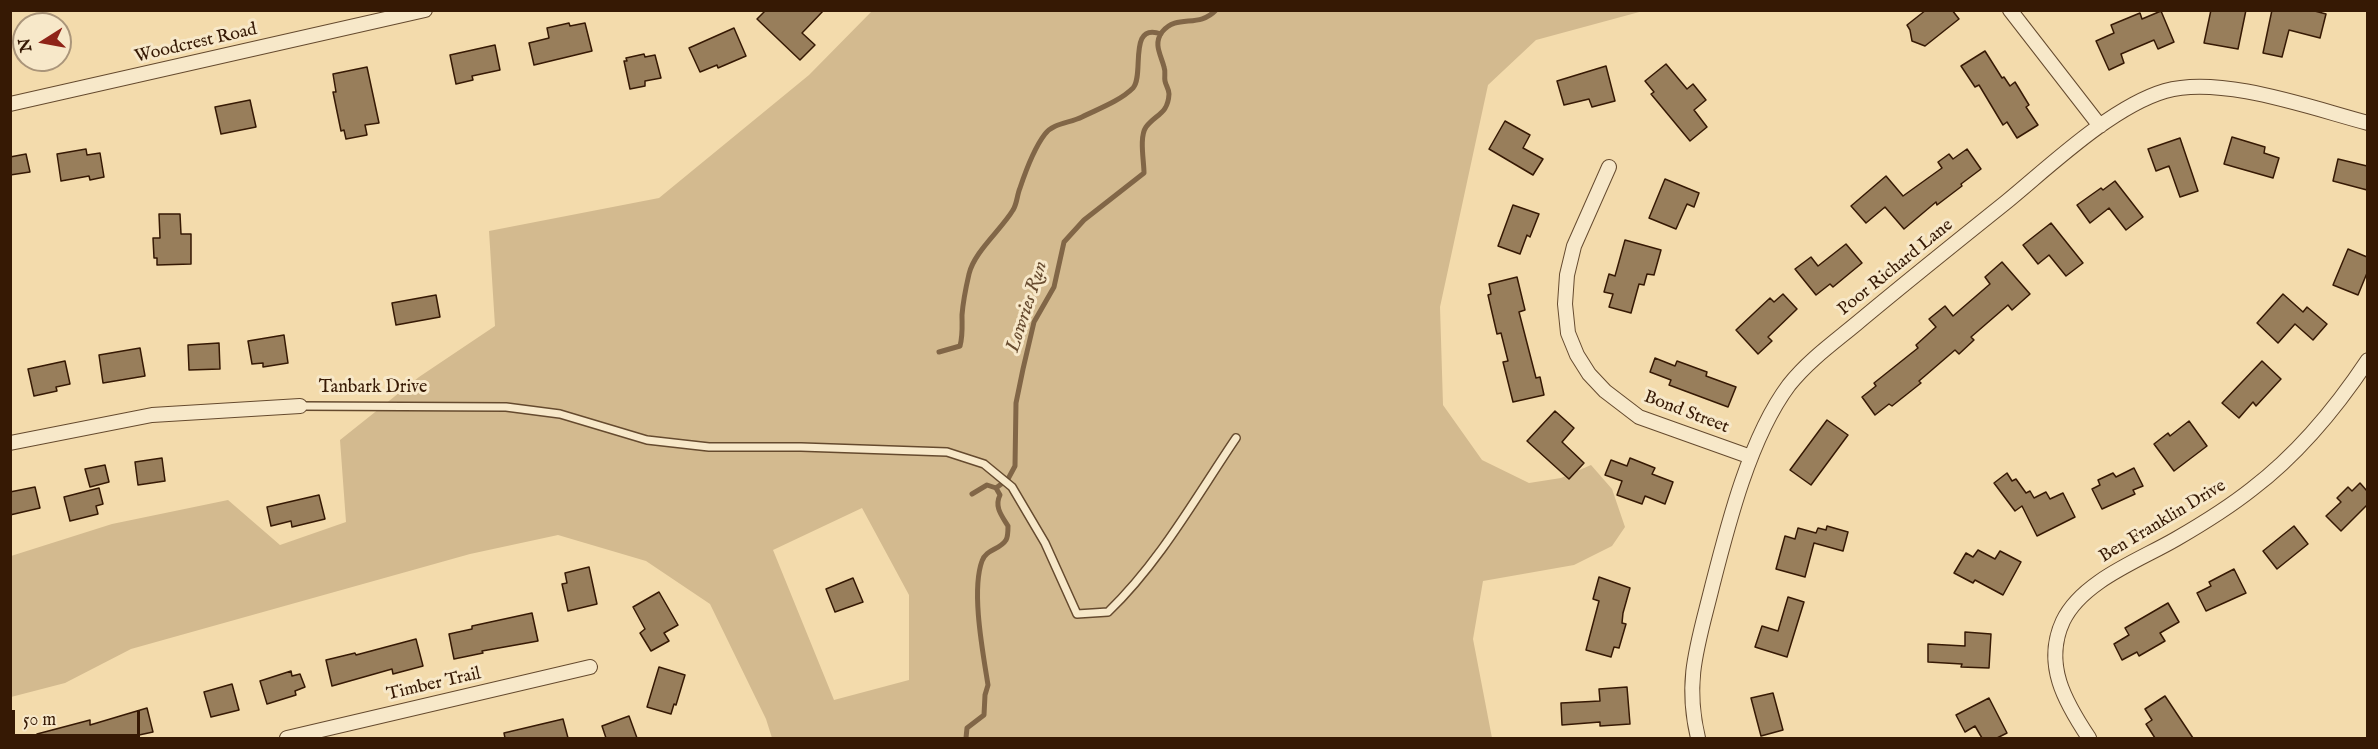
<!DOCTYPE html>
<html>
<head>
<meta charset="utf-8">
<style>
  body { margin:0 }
  #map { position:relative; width:2378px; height:749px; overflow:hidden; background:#f3dbac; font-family:"IM FELL English",serif }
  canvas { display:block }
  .frame { position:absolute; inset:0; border:12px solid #361904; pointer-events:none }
  .north { position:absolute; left:12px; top:12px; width:60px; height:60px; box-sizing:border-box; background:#f7e8c9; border:2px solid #aa957a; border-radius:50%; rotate:259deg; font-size:16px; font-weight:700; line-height:24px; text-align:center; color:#361904 }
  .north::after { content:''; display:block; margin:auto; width:21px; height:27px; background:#8f2418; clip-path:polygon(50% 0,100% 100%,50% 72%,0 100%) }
  .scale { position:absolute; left:12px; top:710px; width:128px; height:27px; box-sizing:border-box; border:3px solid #361904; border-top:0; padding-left:8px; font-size:18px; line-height:21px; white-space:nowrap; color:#361904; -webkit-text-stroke:4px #f7e8c9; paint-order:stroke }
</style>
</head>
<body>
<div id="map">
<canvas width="2378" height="749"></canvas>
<div class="frame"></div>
<div class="north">N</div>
<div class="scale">50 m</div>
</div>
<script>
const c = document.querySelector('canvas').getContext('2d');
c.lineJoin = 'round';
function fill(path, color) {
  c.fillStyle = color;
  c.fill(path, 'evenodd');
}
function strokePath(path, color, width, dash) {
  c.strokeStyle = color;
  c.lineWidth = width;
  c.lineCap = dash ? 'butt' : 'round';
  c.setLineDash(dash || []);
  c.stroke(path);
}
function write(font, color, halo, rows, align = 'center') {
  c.font = font + ' "IM FELL English",serif';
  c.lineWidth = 6;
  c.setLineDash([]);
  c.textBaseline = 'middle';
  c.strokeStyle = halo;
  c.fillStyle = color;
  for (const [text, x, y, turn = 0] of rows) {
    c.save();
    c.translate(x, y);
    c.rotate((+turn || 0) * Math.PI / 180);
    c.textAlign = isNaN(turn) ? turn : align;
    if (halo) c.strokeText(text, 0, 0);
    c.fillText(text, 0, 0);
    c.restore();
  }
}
const green = new Path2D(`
  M872 11H1643L1536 40 1488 85 1440 307 1443 405 1482 460 1529 483 1561 478 1591 465 1612 489 1625 527 1612 546 1574 565 1483 581 1473 639 1492 738H772L766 719 710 604 646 561 558 535 470 554 131 649 65 683 11 697V556L112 524 228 500 280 545 346 522 340 440 419 377 495 326 489 231 659 198 809 75ZM862 508 909 595V680L834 700 773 550Z`);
const stream = new Path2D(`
  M939 352 960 346C963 335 962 326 962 315 963 302 966 287 969 274 974 252 1001 230 1013 210 1017 204 1017 195 1020 188 1025 173 1035 147 1045 134 1053 123 1070 123 1082 117 1098 109 1120 101 1133 88 1145 75 1127 22 1161 34
  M996 488 1008 479 1015 466 1016 403 1023 369 1034 322 1054 287 1064 242 1084 220 1144 173C1144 161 1139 137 1146 127 1156 114 1168 114 1169 94 1169 89 1166 86 1165 81 1164 76 1166 72 1164 67 1161 55 1153 44 1162 32 1178 13 1198 29 1216 10
  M972 494 987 485 996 488
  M966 738 967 728 984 715 985 695 988 685C983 653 971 591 982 561 986 549 1000 550 1006 540 1008 537 1008 530 1008 526 1002 516 994 507 1000 495L996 488`);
const building = new Path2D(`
  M766 10H824L802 33 815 45 800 60 757 19Z
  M1926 10H1952L1959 19 1925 46 1912 41 1910 30 1907 25Z
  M2211 10H2246L2238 49 2204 43Z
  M2272 10H2311L2326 14 2320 38 2289 30 2282 57 2263 53Z
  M2161 11 2174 42 2158 49 2154 40 2121 54 2124 63 2109 70 2096 41 2114 33 2111 25 2140 13 2142 19Z
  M569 23 570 26 585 23 592 51 534 65 529 43 549 38 547 28Z
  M734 28 746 56 718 68 717 65 700 72 689 48Z
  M495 45 500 70 472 76 473 80 456 84 450 55Z
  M1985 51 2002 78 2004 77 2010 86 2015 82 2029 105 2026 107 2038 125 2017 138 2007 122 2003 125 1979 85 1975 87 1961 66Z
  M644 54 645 57 655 55 661 78 645 81V86L630 89 624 61H627L626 58Z
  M1666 64 1687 89 1693 84 1706 100 1694 110 1707 127 1690 141 1651 94 1654 92 1645 81Z
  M1606 66 1615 101 1592 107 1589 99 1564 105 1557 81Z
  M367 67 379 123 365 125 367 135 346 139 344 130 341 131 333 92H336L333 74Z
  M250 100 256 127 221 134 215 107Z
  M1505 121 1530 135 1523 148 1543 159 1533 175 1489 149Z
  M2232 137 2265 147 2264 153 2279 158 2273 178 2224 164Z
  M2180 138 2198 191 2180 197 2169 166 2156 171 2148 149Z
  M86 149 87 155 100 153 104 177 90 180 89 176 61 181 57 154Z
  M1967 149 1981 169 1961 184 1962 186 1937 205 1936 202 1904 229 1885 207 1866 223 1851 206 1886 176 1903 196 1942 168 1938 162 1949 154 1953 159Z
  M26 154 30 172 10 175V157Z
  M2338 159 2367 166V190L2333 181Z
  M1665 179 1699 193 1694 207 1687 204 1676 229 1649 218Z
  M2115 181 2143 217 2126 230 2109 208 2090 223 2077 205 2101 188 2103 190Z
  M1513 205 1539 214 1530 237 1527 235 1520 254 1498 246Z
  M159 214H180L181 234H191V264L157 265V258H154L153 238H160Z
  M2051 223 2083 263 2066 276 2049 255 2038 264 2023 245Z
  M1625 240 1661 250 1654 275 1647 274 1644 285 1639 284 1631 313 1609 307 1613 294 1604 292 1609 274 1615 276Z
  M1846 244 1862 263 1833 287 1830 284 1816 295 1795 269 1811 257 1818 266Z
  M2348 249 2367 257V273L2358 295 2333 285Z
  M2002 262 2030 294 2012 310 2008 305 1971 337 1974 340 1959 354 1955 350 1919 381 1921 383 1892 406 1889 404 1875 415 1862 397 1876 386 1874 383 1918 348 1916 345 1936 327 1929 319 1945 306 1953 316 1990 284 1985 277Z
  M1517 277 1525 310 1519 312 1536 378 1540 377 1544 395 1513 402 1503 362 1508 361 1501 333 1497 334 1488 295 1491 294 1489 284Z
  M1783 294 1797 309 1768 337 1772 341 1758 354 1736 330 1770 298 1774 302Z
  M2283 294 2303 312 2307 307 2327 324 2313 340 2295 324 2278 343 2257 323Z
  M436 295 440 317 396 325 392 303Z
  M284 335 288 363 263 367V363L252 364 248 341Z
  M219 343 220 369 189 370 188 345Z
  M140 348 145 376 103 383 99 355Z
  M1655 358 1675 366 1677 361 1707 372 1706 376 1736 387 1728 407 1669 385 1671 380 1650 372Z
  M65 361 70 384 56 387 57 391 34 396 28 369Z
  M2262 361 2281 379 2256 406 2253 402 2239 418 2222 403Z
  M1555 411 1574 428 1562 442 1584 463 1569 479 1527 441Z
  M1827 420 1848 435 1811 485 1790 470Z
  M2189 421 2207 446 2174 471 2154 444 2168 433 2170 436Z
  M162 458 165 481 138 485 135 462Z
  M1630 458 1655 468 1652 474 1673 482 1665 504 1645 496 1642 504 1617 495 1622 481 1605 475 1611 460 1627 466Z
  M105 465 109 482 90 487 85 469Z
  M2134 468 2143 486 2133 490 2135 494 2102 509 2092 489 2100 485 2098 480 2113 473 2116 477Z
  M2007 473 2012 481 2016 479 2026 493 2030 491 2034 498 2046 492 2050 499 2063 493 2075 517 2037 536 2022 506 2015 511 1994 483Z
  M2360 483 2367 491V505L2341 531 2326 516 2341 502 2337 498 2348 487 2352 491Z
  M35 487 40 508 10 515V492Z
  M99 488 103 504 96 506 98 514 70 521 64 497Z
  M319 495 325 519 292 527 291 521 271 526 267 507Z
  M1827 526 1848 532 1843 551 1814 543 1805 577 1776 569 1785 536 1795 539 1798 528 1816 533 1818 528 1826 530Z
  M2294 526 2308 544 2277 569 2263 551Z
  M1978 550 1995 559 2000 551 2021 562 2003 595 1975 580 1973 583 1954 573 1966 553 1973 557Z
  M589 567 597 604 568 611 562 584 567 583 565 573Z
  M2234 569 2246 593 2206 611 2197 593 2211 586 2209 582Z
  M1599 577 1630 588 1623 613 1622 623 1626 624 1619 648 1614 647 1611 657 1586 650 1599 601 1593 599Z
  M853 578 863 602 835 612 826 589Z
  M659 592 678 625 664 633 669 641 651 651 640 633 645 629 633 607Z
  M1788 597 1804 602 1787 657 1755 647 1762 626 1778 631Z
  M2168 603 2179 622 2160 633 2165 641 2139 656 2137 652 2122 660 2114 644 2129 635 2125 628Z
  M532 613 538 641 482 651 483 653 454 659 449 634 472 629V626Z
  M1965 632 1991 634 1989 668 1961 667 1962 664 1928 662V644L1965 646Z
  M416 639 423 666 393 674 392 669 332 686 326 660 355 653 356 655Z
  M659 667 685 675 676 705 674 704 671 714 647 707Z
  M291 671 292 676 300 674 305 687 295 691 296 695 267 704 260 681Z
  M232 684 239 710 211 717 204 692Z
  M1627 687 1630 724 1600 726V722L1562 725 1561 703 1600 701 1599 689Z
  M1773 693 1783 730 1761 736 1751 698Z
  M2165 696 2193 738H2155L2146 724 2152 720 2145 709Z
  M1989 698 2007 733 1997 738H1982L1975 726 1965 732 1956 715Z
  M147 708 153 732 125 738H38L37 734 90 720V725Z
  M629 716 637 738H606L602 726Z
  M563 719 568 738H505L504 733Z`);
const service = new Path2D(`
  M300 406 506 407 560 414 647 440 709 447H801L947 452 984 464 1012 487 1045 543 1077 614 1108 612C1160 562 1196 497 1236 438`);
const minor = new Path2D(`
  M2010 10 2100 126
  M10 104 425 10
  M1609 167 1574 246 1567 275 1565 304 1568 333 1577 355 1589 374 1605 391 1639 417 1751 457
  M10 443 152 415 300 406
  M287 738 590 667
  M1698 738C1684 680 1698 644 1712 587 1728 524 1750 437 1789 385 1808 361 1833 343 1856 324 1905 283 1955 243 2005 203 2049 167 2111 107 2165 91 2221 75 2311 108 2368 123
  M2089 738C2065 702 2043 664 2063 621 2082 581 2140 560 2176 539 2202 524 2228 508 2252 489 2298 454 2336 408 2368 360`);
const streetNames = [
  ["Woodcrest Road",196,44,-13],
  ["Poor Richard Lane",1896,268,-39],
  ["Tanbark Drive",373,388],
  ["Bond Street",1686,413,21],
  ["Ben Franklin Drive",2163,522,-31],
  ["Timber Trail",434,685,-13]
];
const waterNames = [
  ["Lowries Run",1028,307,-72]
];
fill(green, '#d3ba8f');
strokePath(stream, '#816647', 5);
fill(building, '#987e5b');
strokePath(building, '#361904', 1.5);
strokePath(service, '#654a2e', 10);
strokePath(minor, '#654a2e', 16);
strokePath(service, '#f7e8c9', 7);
strokePath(minor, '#f7e8c9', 14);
write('18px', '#361904', '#f7e8c9', streetNames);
write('italic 20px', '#684c30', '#f7e8c9', waterNames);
</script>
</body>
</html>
